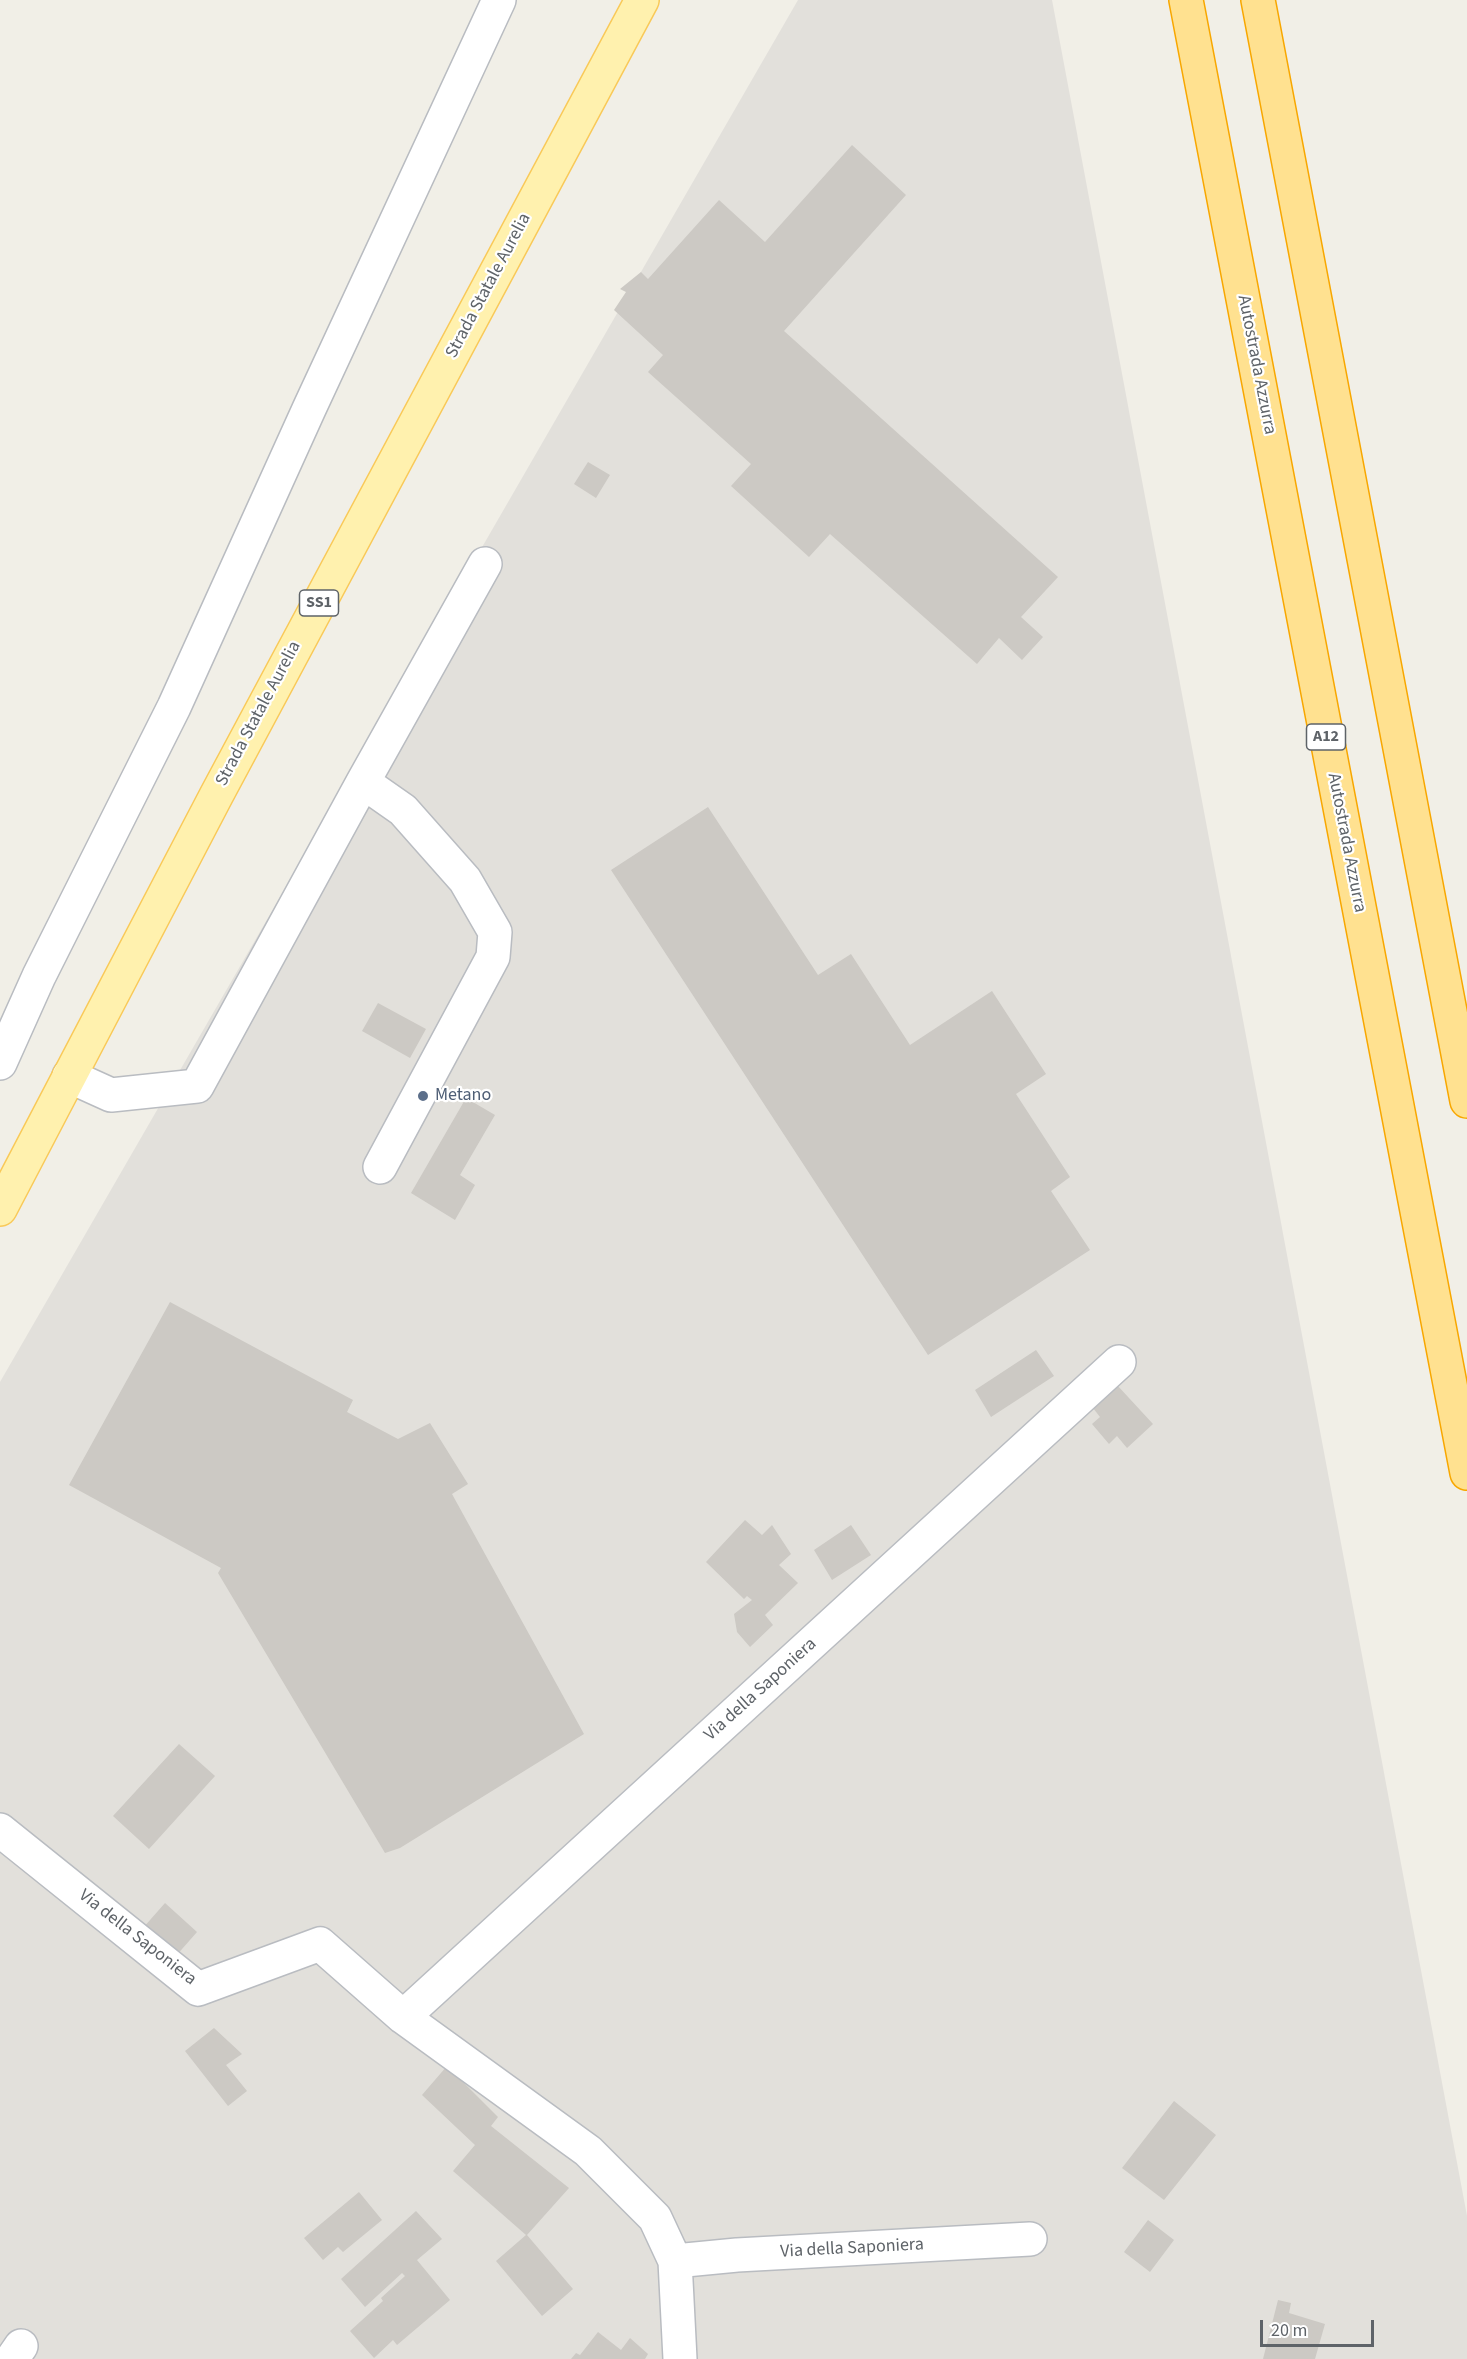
<!DOCTYPE html>
<html>
<head>
<meta charset="utf-8">
<style>
  body { margin:0 }
  #map { position:relative; width:1467px; height:2359px; overflow:hidden; background:#f1efe7; font-family:"Source Sans 3",sans-serif }
  canvas { display:block }
  .scale { position:absolute; left:1260px; top:2320px; width:114px; height:27px; box-sizing:border-box; border:3px solid #5e6368; border-top:0; padding-left:8px; font-size:18px; line-height:21px; white-space:nowrap; color:#5e6368; -webkit-text-stroke:4px #fff; paint-order:stroke }
</style>
</head>
<body>
<div id="map">
<canvas width="1467" height="2359"></canvas>
<div class="scale">20 m</div>
</div>
<script>
const c = document.querySelector('canvas').getContext('2d');
c.lineJoin = 'round';
function fill(path, color) {
  c.fillStyle = color;
  c.fill(path, 'evenodd');
}
function strokePath(path, color, width, dash) {
  c.strokeStyle = color;
  c.lineWidth = width;
  c.lineCap = dash ? 'butt' : 'round';
  c.setLineDash(dash || []);
  c.stroke(path);
}
function write(font, color, halo, rows, align = 'center') {
  c.font = font + ' "Source Sans 3",sans-serif';
  c.lineWidth = 4.5;
  c.setLineDash([]);
  c.textBaseline = 'middle';
  c.strokeStyle = halo;
  c.fillStyle = color;
  for (const [text, x, y, turn = 0] of rows) {
    c.save();
    c.translate(x, y);
    c.rotate((+turn || 0) * Math.PI / 180);
    c.textAlign = isNaN(turn) ? turn : align;
    if (halo) c.strokeText(text, 0, 0);
    c.fillText(text, 0, 0);
    c.restore();
  }
}
const industrial = new Path2D(`
  M798 0H1052L1467 2216V2359H0V1382Z`);
const building = new Path2D(`
  M852 145 906 195 784 331 1058 577 1021 617 1043 637 1022 660 999 638 977 664 830 534 809 557 731 486 751 464 648 372 663 355 614 310 626 292 620 289 641 272 648 279 719 200 765 242Z
  M588 462 610 475 596 498 574 484Z
  M708 807 818 975 851 954 910 1045 992 991 1046 1074 1016 1094 1070 1177 1051 1191 1090 1250 928 1355 611 870Z
  M378 1003 426 1029 410 1058 362 1031Z
  M466 1098 495 1115 460 1175 475 1185 455 1220 411 1193Z
  M170 1302 353 1400 347 1412 398 1439 430 1423 468 1484 452 1494 584 1734 400 1848 385 1853 218 1573 221 1568 69 1485Z
  M1036 1350 1054 1376 991 1417 975 1390Z
  M1117 1385 1153 1424 1127 1448 1117 1436 1109 1444 1092 1424 1100 1417 1093 1408Z
  M745 1520 762 1535 772 1525 791 1554 779 1565 798 1583 765 1615 773 1625 750 1647 737 1632 734 1614 752 1600 747 1596 744 1599 706 1562Z
  M851 1525 871 1555 832 1580 814 1550Z
  M179 1744 215 1776 149 1849 113 1816Z
  M165 1903 197 1932 175 1957 143 1928Z
  M214 2028 242 2054 226 2065 247 2091 228 2106 185 2051Z
  M447 2066 498 2117 491 2126 569 2188 527 2235 573 2289 542 2316 496 2261 526 2235 453 2171 475 2145 422 2095Z
  M1174 2101 1216 2135 1164 2200 1122 2168Z
  M359 2192 382 2220 343 2252 338 2247 323 2260 304 2238Z
  M416 2211 442 2239 417 2260 450 2300 397 2345 393 2340 374 2358 350 2331 383 2301 381 2298 405 2276 402 2273 365 2307 341 2279Z
  M1148 2220 1174 2240 1150 2272 1124 2252Z
  M1278 2300 1291 2303 1289 2313 1325 2324 1315 2359H1263Z
  M598 2332 621 2350 630 2338 648 2354 645 2359H571L576 2353 580 2355Z`);
const minor = new Path2D(`
  M363 782 403 810 465 880 495 932 493 957 380 1167
  M0 1063 39 976 174 707 309 409 499 0
  M69 1076 111 1095 197 1086 363 782 485 564
  M0 1830 198 1989 320 1944 403 2017 588 2151 655 2218 675 2261
  M403 2017 1119 1362
  M12 2359 21 2346
  M680 2359 675 2261 737 2255 1030 2239`);
const major = new Path2D(`
  M0 1209 217 794 642 0`);
const highway = new Path2D(`
  M1186 0 1467 1473
  M1258 0 1467 1101`);
const markers = [
  [423,1096,6,"#5c6f8a"]
];
const shields = [
  [319,603,39],
  [1326,737,39]
];
const shieldNames = [
  ["SS1",319,603],
  ["A12",1326,737]
];
const streetNames = [
  ["Strada Statale Aurelia",489,286,-62],
  ["Autostrada Azzurra",1256,365,79],
  ["Strada Statale Aurelia",259,714,-62],
  ["Autostrada Azzurra",1346,843,79],
  ["Via della Saponiera",761,1690,-42],
  ["Via della Saponiera",137,1938,38],
  ["Via della Saponiera",852,2249,-3]
];
const serviceNames = [
  ["Metano",435,1096]
];
fill(industrial, '#e2e0db');
fill(building, '#ccc9c4');
strokePath(minor, '#b9bcc1', 36);
strokePath(major, '#f9c958', 36);
strokePath(highway, '#f8a700', 36);
strokePath(minor, '#fff', 33);
strokePath(major, '#fff1ae', 33);
strokePath(highway, '#ffe190', 33);
for (const [x, y, r, color] of markers) {
  const dot = new Path2D();
  dot.arc(x, y, r, 0, 2 * Math.PI);
  c.fillStyle = color;
  c.fill(dot);
  strokePath(dot, '#fff', 2);
}
for (const [x, y, w] of shields) {
  const box = new Path2D();
  box.roundRect(x - w / 2, y - 13, w, 26, 4.5);
  c.fillStyle = '#fff';
  c.fill(box);
  strokePath(box, '#5e6368', 1.5);
}
write('bold 16px', '#5e6368', null, shieldNames);
write('18px', '#5e6368', '#fff', streetNames);
write('18px', '#4e5e75', '#fff', serviceNames, 'left');
</script>
</body>
</html>
